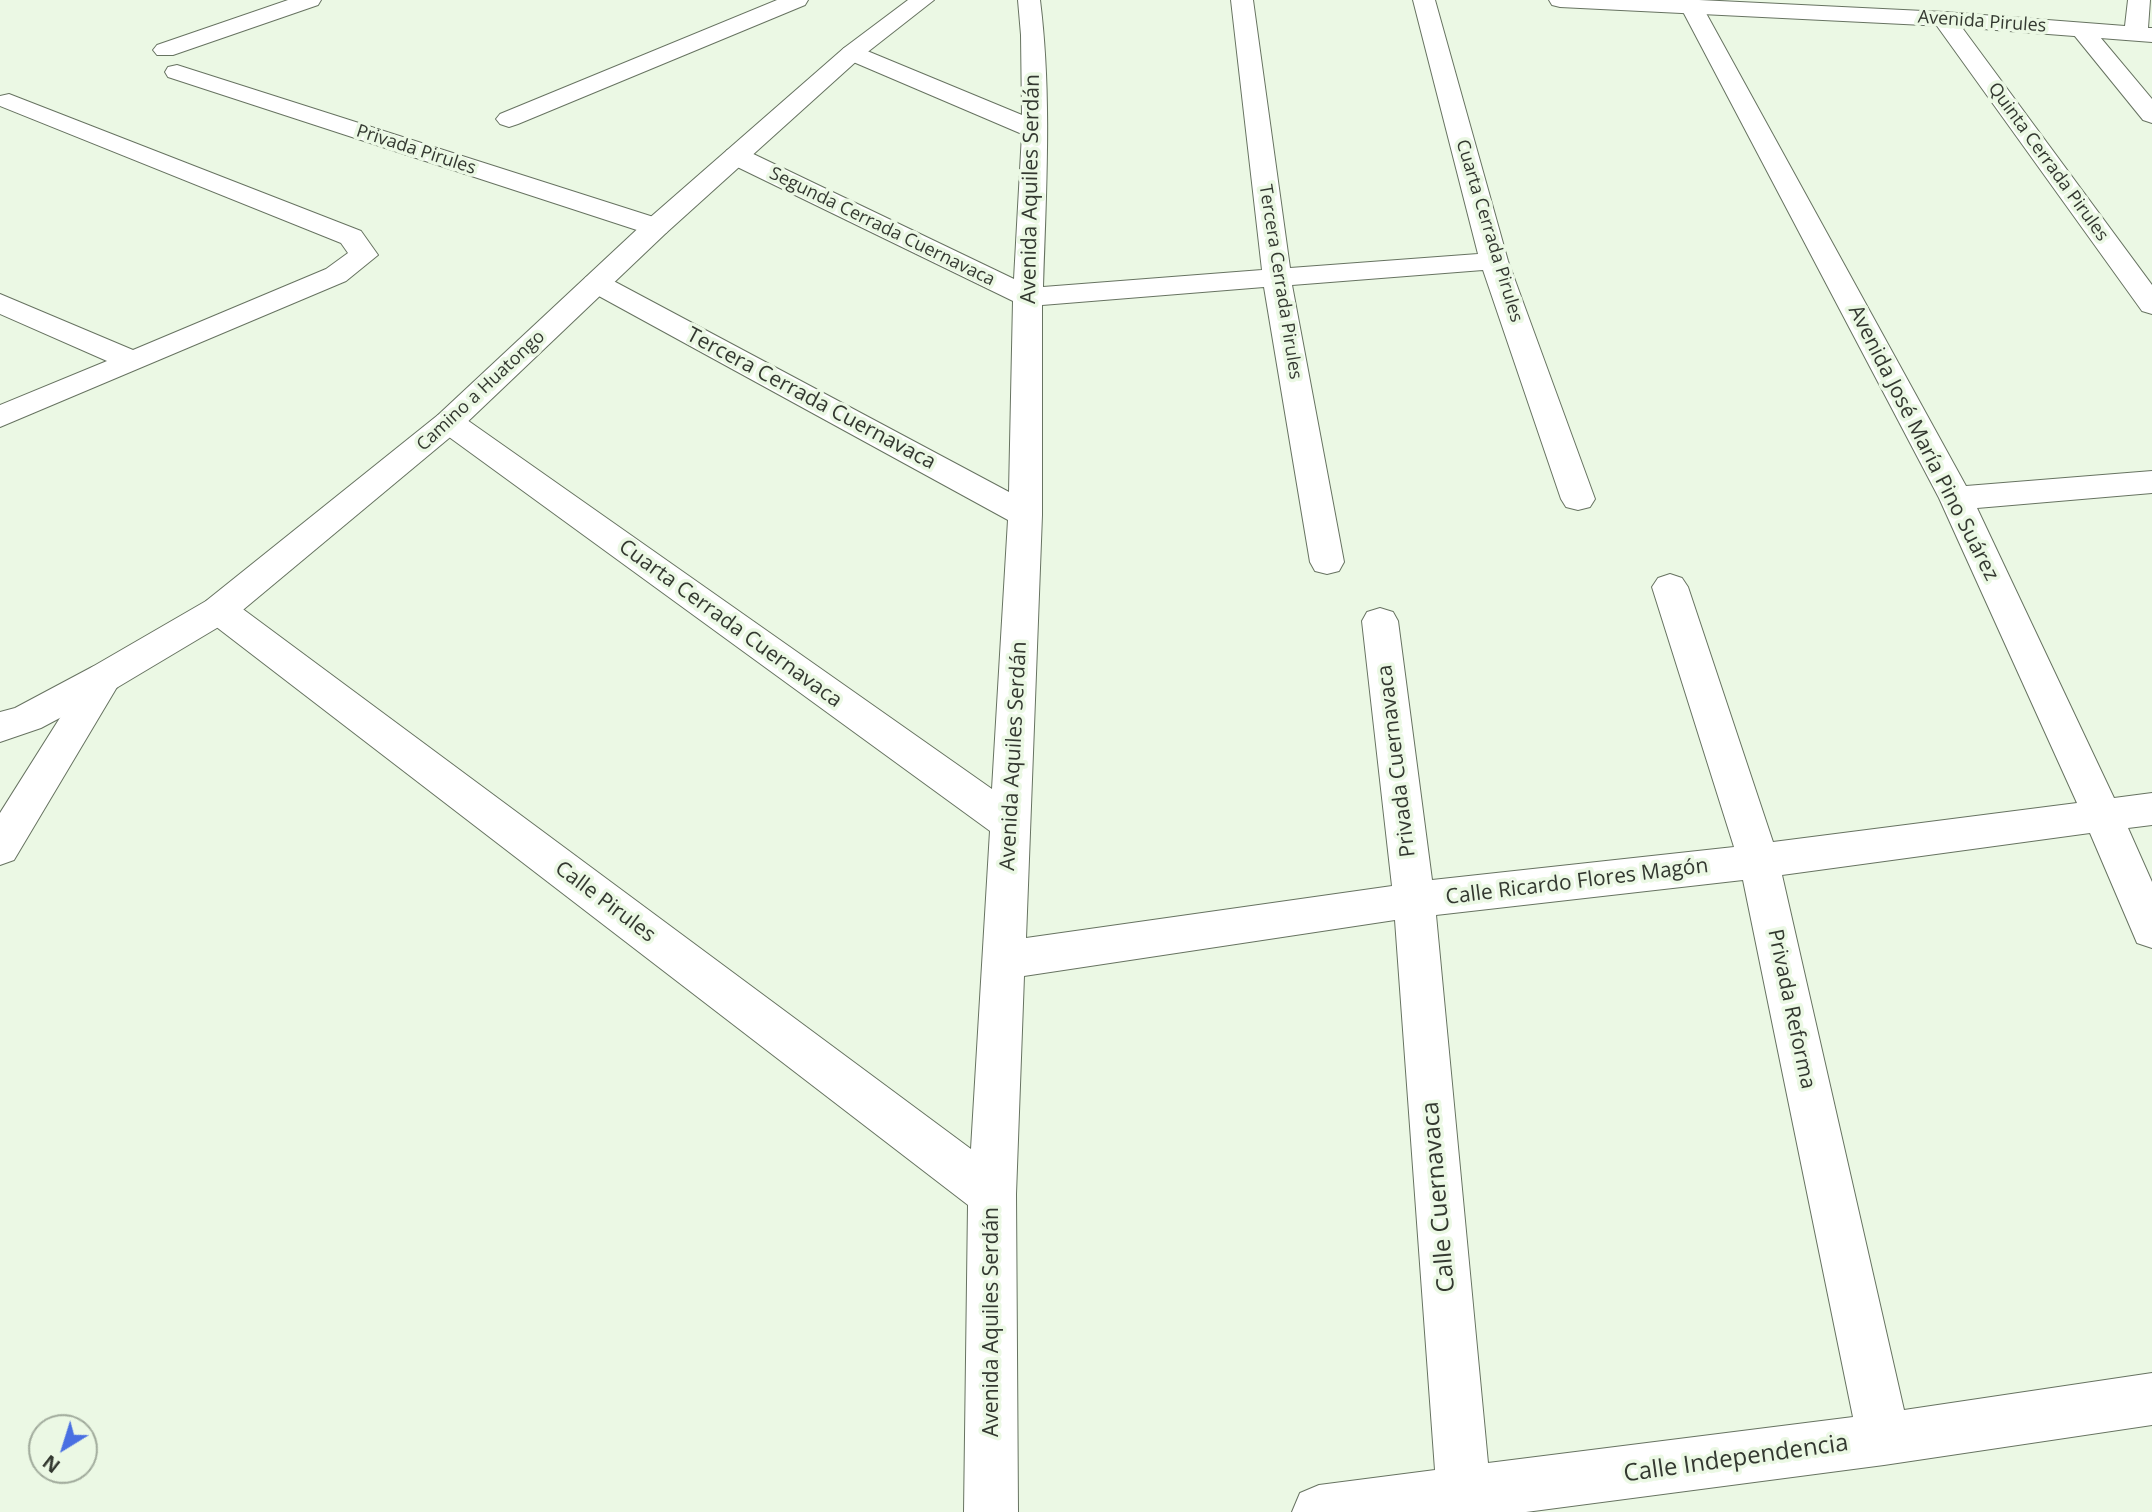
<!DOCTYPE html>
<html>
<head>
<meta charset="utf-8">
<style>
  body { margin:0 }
  #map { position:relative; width:2152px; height:1512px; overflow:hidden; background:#ebf8e4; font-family:"Open Sans",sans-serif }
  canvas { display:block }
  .north { position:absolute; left:28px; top:1414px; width:70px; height:70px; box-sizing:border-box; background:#ebf8e4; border:2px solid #a1ab9c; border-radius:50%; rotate:218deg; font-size:19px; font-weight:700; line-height:28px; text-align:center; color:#333830 }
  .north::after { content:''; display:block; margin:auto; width:24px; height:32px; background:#496fe2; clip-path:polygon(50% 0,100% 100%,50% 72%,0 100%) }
</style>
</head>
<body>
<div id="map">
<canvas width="2152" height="1512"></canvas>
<div class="north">N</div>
</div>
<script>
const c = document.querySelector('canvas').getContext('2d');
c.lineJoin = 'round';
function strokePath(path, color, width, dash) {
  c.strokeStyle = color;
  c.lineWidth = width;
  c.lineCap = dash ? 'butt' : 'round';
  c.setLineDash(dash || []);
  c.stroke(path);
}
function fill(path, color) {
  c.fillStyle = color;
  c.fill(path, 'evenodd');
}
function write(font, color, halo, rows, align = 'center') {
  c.font = font + ' "Open Sans",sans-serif';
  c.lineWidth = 7;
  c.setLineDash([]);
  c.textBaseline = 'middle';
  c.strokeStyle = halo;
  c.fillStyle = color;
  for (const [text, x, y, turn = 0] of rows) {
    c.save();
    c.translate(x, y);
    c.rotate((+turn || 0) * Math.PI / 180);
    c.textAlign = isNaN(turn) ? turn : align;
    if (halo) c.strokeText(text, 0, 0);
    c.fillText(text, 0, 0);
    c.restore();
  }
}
const street = new Path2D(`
  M288 0H321L318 5 173 55H157L153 50 157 45Z
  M777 0H808L805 5 518 124 509 127 500 124 496 119 500 114Z
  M1018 0H1040C1052 95 1046 192 1043 287L1262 270 1231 0H1253L1290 268 1478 254 1413 0H1435L1508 261 1595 499 1590 507 1578 510 1566 507 1561 499 1483 270 1292 285 1344 562 1339 571 1327 574 1315 571 1310 562 1264 287 1042 305V515L1026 938 1392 886 1362 621 1367 612 1380 608 1393 612 1398 621 1432 880 1734 847 1652 587 1658 578 1670 574 1682 578 1688 587 1773 842 2077 803 1939 498 1679 4 1681 0H1699L1701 4 1966 486 2152 471V493L1977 508 2114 798 2152 793V825L2128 828 2152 882V948L2137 943 2090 833 1782 875 1904 1410 2152 1373V1425L1884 1465 1526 1512H1292L1300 1493 1319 1485 1435 1470 1395 920 1024 976 1016 1194 1018 1512H964L968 1205 206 619 201 610 206 601 219 597 232 601 971 1149 990 831 438 429 433 422 438 415 449 412 460 415 992 789 1008 520 586 289 582 283 586 277 596 274 606 277 1009 492 1013 301 727 162 723 156 727 150 736 148 745 150 1014 279 1022 134 844 58 840 53 844 48 852 46 860 48 1022 115 1021 35ZM1743 880 1853 1417 1488 1463 1436 915Z
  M1944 12 1952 14 2152 285V314L2142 311 1932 19 1936 14Z
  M2082 23 2090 25 2152 99V123L2143 120 2074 35 2070 30 2074 25Z
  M177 65 666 221 670 227 666 233 656 235 646 233 168 77 165 72 168 67Z
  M9 94 361 231 378 255 346 281 0 427V405L107 361 0 314V294L133 350 326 269 348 253 341 243 0 106V96Z
  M105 663 118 667 123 677 14 860 0 865V813L92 667Z`);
const secondary = new Path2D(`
  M908 0H934L860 58 666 233 460 429 232 619 118 687 41 728 0 742V712L15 708 92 667 206 601 438 415 646 221 844 48Z
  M1549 0H1699L1944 12 2125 26 2128 0H2150L2148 28H2152V42L1944 26 1560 7 1552 5Z`);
const farStreetnames = [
  ["Avenida Pirules",1982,22,4],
  ["Privada Pirules",416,150,18],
  ["Quinta Cerrada Pirules",2048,162,54],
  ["Segunda Cerrada Cuernavaca",882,227,26],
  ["Cuarta Cerrada Pirules",1489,231,73],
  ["Tercera Cerrada Pirules",1280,282,81],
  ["Camino a Huatongo",481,391,-43]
];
const streetNames = [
  ["Avenida Aquiles Serdán",1031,189,-89],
  ["Tercera Cerrada Cuernavaca",811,399,28],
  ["Avenida José María Pino Suárez",1923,443,63],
  ["Cuarta Cerrada Cuernavaca",730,624,36],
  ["Avenida Aquiles Serdán",1014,756,-87],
  ["Privada Cuernavaca",1397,761,-97],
  ["Calle Ricardo Flores Magón",1577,882,-7],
  ["Calle Pirules",605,902,37],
  ["Privada Reforma",1791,1009,78],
  ["Avenida Aquiles Serdán",992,1322,-90]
];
const nearStreetnames = [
  ["Calle Cuernavaca",1439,1197,-95],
  ["Calle Independencia",1736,1459,-8]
];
strokePath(street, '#677361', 2);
strokePath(secondary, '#677361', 2);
fill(street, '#fff');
fill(secondary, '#fff');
write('18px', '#333830', '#ebf8e4', farStreetnames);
write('21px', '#333830', '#ebf8e4', streetNames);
write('24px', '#333830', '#ebf8e4', nearStreetnames);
</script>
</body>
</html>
